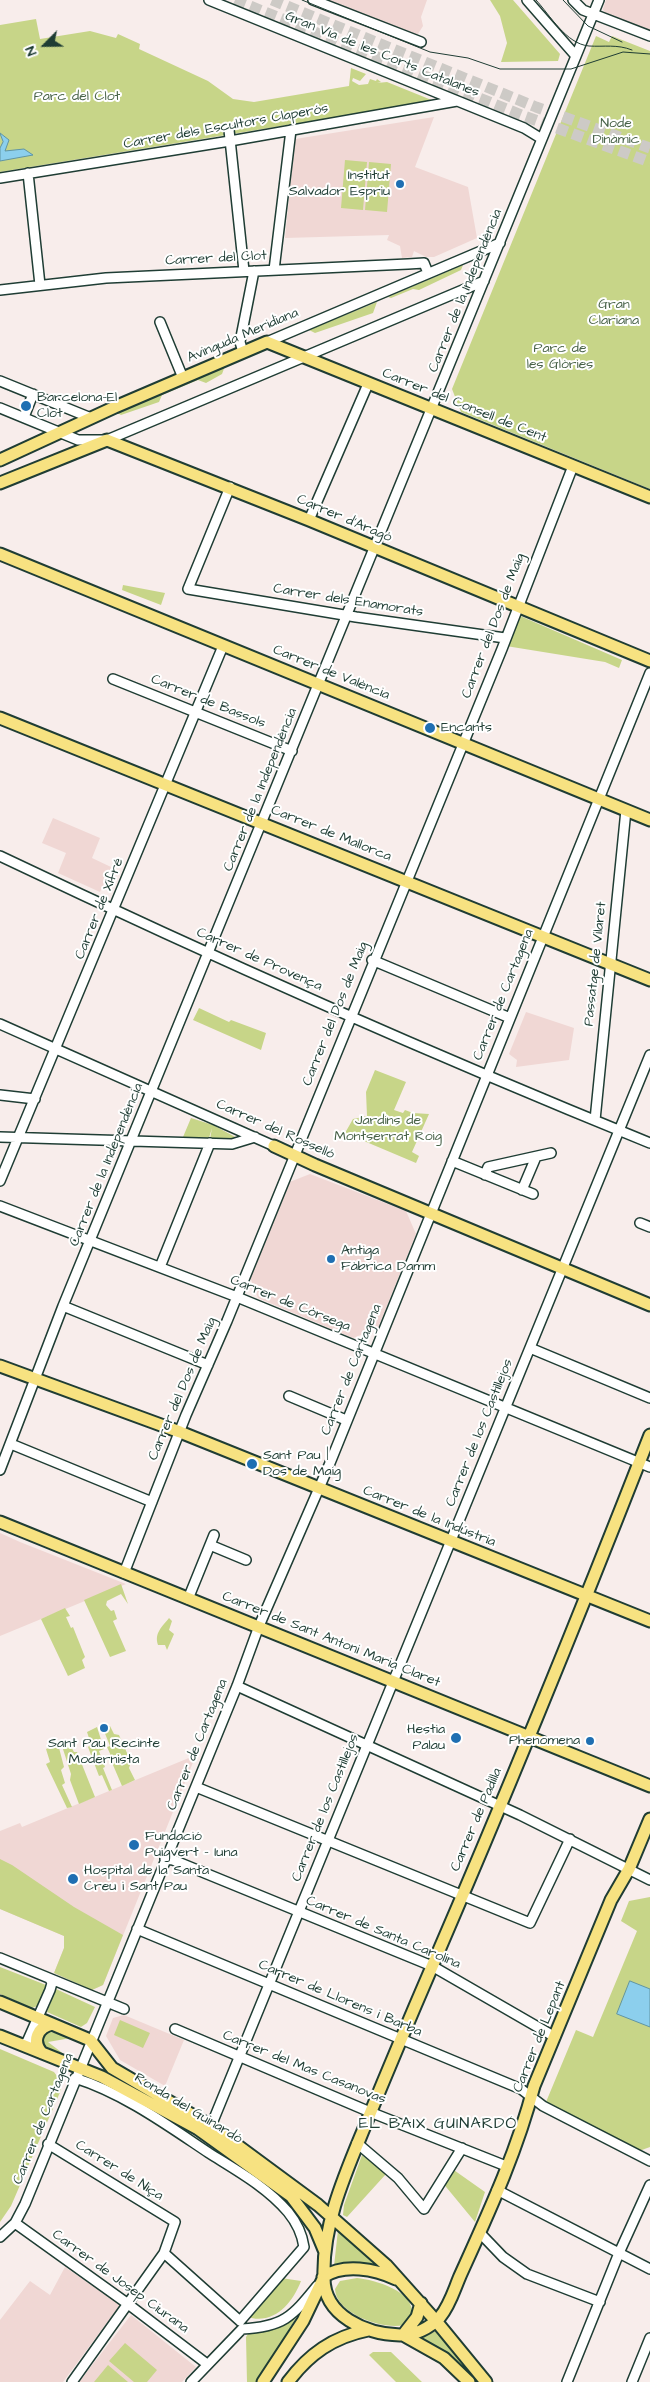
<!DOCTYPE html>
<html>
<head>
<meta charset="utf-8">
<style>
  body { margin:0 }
  #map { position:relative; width:650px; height:2382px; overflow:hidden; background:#f8edeb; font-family:"Architects Daughter",sans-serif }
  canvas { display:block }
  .north { position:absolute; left:20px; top:20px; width:50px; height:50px; -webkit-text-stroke:4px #fff; paint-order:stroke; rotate:247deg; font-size:14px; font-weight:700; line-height:20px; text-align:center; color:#1f3d34 }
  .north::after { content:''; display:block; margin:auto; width:18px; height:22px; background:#1f3d34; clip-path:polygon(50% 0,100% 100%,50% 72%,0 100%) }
</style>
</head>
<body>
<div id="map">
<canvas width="650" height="2382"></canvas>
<div class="north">N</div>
</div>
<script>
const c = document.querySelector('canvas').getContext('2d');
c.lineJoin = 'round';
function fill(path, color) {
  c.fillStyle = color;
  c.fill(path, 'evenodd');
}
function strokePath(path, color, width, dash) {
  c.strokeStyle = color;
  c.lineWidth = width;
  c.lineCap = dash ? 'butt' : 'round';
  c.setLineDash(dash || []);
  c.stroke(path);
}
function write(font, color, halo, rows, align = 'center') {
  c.font = font + ' "Architects Daughter",sans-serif';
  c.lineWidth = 4;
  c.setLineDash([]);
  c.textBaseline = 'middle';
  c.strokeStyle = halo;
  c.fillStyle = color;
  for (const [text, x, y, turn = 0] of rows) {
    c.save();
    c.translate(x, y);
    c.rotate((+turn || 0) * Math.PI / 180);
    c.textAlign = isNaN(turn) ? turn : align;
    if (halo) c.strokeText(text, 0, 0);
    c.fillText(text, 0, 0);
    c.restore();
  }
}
const built = new Path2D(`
  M318 0H427L421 17 423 26 416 37Z
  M606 0H650V31L605 13 603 9Z
  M434 117 415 167 468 187 477 238 434 257H426L414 251 412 257 402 258 400 246 387 240 389 235 285 238 295 139Z
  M53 818 100 838 92 858 111 867 100 892 58 873 66 853 42 843Z
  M526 1012 574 1028 569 1060 516 1067 517 1060 509 1054Z
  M310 1174 406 1211 416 1234 378 1328 353 1338 258 1298 250 1277 287 1183Z
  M0 1533 20 1542 126 1584 0 1636Z
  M196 1755 103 1985 92 1990 54 1973 64 1948V1936L0 1909V1831L20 1823 22 1827Z
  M124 2015 184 2040 165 2086 120 2060 106 2036 113 2018Z
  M65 2267 120 2305 63 2382H0V2320L30 2281 50 2295Z
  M131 2315 196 2367 182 2382H79Z`);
const green = new Path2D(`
  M490 0H513L560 54 558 61 501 62 507 43 500 16Z
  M36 19 40 39 90 31 116 38 118 34 140 44 139 49 208 81 233 99 254 102 349 86 351 68 366 74 360 81 353 78 352 81 359 85 368 84 370 79 376 81 377 79 381 82 377 83 387 82 434 101 0 172V25Z
  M596 36 609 42 612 36 650 51V489L461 412 452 389Z
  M345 160 367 162 363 210 341 208Z
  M369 162 391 164 387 212 365 210Z
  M463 265 461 270 419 290 413 289 391 298 388 297Z
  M377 302 373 313 315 333 309 330Z
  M225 366 222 374 206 383 198 380 162 395 159 402 121 415 116 412Z
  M123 585 165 593 161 605 122 590Z
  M518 615 622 660 619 668 605 662 506 646Z
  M199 1008 229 1022 231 1020 266 1033 261 1050 193 1020Z
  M375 1070 406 1082 394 1110 403 1113 405 1110 413 1113 429 1114 412 1152 419 1156 416 1163 345 1133 353 1119 367 1116 366 1092Z
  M191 1118 213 1125 239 1139H210L212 1128 209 1138 183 1137Z
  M121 1584 128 1604 121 1594 107 1601 106 1605 111 1611 114 1610 117 1619 113 1621 126 1651 110 1657 84 1600Z
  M65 1608 70 1616 66 1617 71 1628 73 1627 85 1657 82 1660 85 1668 68 1676 41 1619Z
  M169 1618 172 1621 169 1630 174 1634 167 1650 165 1645H158C154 1633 162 1627 169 1618Z
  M102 1726H110L114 1734 119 1735 131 1762 129 1768 135 1780 122 1786 110 1758H112L107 1747 110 1746Z
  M97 1727 104 1749 99 1751 105 1767 103 1768 112 1790 109 1791 102 1775 99 1776 88 1747 91 1744 87 1732Z
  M61 1743H69L74 1752H77L95 1797 79 1804 70 1780 71 1774Z
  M58 1744 64 1767 61 1770 65 1783 62 1785 72 1807 67 1808 46 1764 50 1762 46 1749Z
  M0 1859 12 1865 74 1907 123 1935 103 1985 92 1990 54 1973 64 1948V1936L0 1909Z
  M650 1897V2147L639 2151 546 2102 576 2030 593 2037 637 1931 621 1921 629 1901Z
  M0 1967 46 1985 38 2006 32 2008 0 1994Z
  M56 1989 95 2007 87 2023 81 2027 47 2012Z
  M120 2020 150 2033 143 2048 114 2035Z
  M48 2031 71 2038 48 2042 65 2055V2056L43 2045V2036Z
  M0 2049 54 2072 60 2080 61 2090 11 2206 0 2222Z
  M362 2155 386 2174 347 2217 343 2215 344 2205Z
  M451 2168 485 2192 475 2222 442 2182Z
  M338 2230 374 2262 376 2265 355 2263 334 2266Z
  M281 2278 301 2281C292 2304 274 2325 247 2317Z
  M357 2278C375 2280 416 2291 412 2316L404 2325C383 2330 336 2314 335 2289L340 2281Z
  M300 2310 281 2345 257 2382H247L246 2337 250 2331Z
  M436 2331 480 2382H477L451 2355 421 2338Z
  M125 2343 157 2370 147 2382H134L109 2361Z
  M373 2352H391L422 2382H396L369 2355Z
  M108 2365 128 2382H94Z`);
const water = new Path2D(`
  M0 133 9 140 5 151 24 149 33 155 0 161V148L3 142Z
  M630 1981 650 1989V2027L617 2014Z`);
const majorTunnel = new Path2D(`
  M235 0 524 116 650 162
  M272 0 536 107 650 148`);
const minor = new Path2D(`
  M209 0 524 128 542 139
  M313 0 421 42
  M527 0 576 56
  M573 0 583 10 650 36
  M229 130 244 271
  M28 173 40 285
  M0 178 230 141 457 101
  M274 270 291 130
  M0 290 106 278 408 264 424 263 428 273
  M160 322 183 378
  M267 342 500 243
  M243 352 240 342 254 271
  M0 381 91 418
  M0 408 78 440H107L484 281
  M24 417 33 394
  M230 487 188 589 356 617 505 638
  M309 520 368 384
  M113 679 292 751
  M0 856C214 958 431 1054 650 1143
  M372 960 510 1018
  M0 1024 274 1146
  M0 1095 35 1099
  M595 1120 626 810
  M0 1137 232 1144 255 1137
  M452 1161 533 1194
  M485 1175 488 1167 551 1153
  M0 1181 223 646
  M522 1190 536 1157
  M0 1206 237 1297 650 1467
  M640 1223 650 1227
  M160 1267 210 1143
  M63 1306 208 1365
  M530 1348 650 1398
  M289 1396 346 1420
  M11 1444 152 1502
  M0 1470 63 1306 599 0
  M210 1545 246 1560
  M124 1573 186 1415 227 1321 502 649 573 466
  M188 1599 214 1535
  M237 1686 520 1815 650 1880
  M196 1787 530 1923 570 1839
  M165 1859 173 1860 432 1966 555 2037
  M137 1929 521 2089 543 2106 650 2161
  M0 1958 124 2009
  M175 2029 370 2112 506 2166
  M22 2045 27 2042 50 1990 52 1983 50 1979
  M75 2078C123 2093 167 2125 209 2153 236 2170 267 2187 288 2212 297 2223 302 2233 304 2247L240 2321
  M211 2126 650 1055
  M357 2143 398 2178 424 2209 462 2148
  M48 2144 175 2222 164 2253 72 2382
  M497 2190 650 2269
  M15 2223 128 2304 207 2364
  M480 2233 503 2257 527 2274 600 2302
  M0 2237 15 2223 25 2204 237 1686 259 1626 330 1463 650 673
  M164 2253 240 2321
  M191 2382 242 2329C283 2327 292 2317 317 2286
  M567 2382 619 2253 650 2185
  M632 2382 650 2338`);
const major = new Path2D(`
  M0 460 115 407 267 342 650 497
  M0 483 107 440 309 520 650 661
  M0 554 650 820
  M0 718 650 980
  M274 1146 315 1165 650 1305
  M0 1366 180 1432 650 1621
  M650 1435C580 1614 507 1793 431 1969 409 2020 388 2070 367 2121 347 2170 322 2223 324 2278 324 2316 366 2334 400 2335 414 2336 430 2328 440 2317 450 2305 454 2290 460 2276 488 2214 517 2152 534 2086L611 1900 629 1869 650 1819
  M0 1522 650 1786
  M0 2002 90 2040 112 2068 211 2126 318 2205 386 2265 436 2321 486 2382
  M0 2036 102 2077 198 2129 291 2196 315 2228 325 2252
  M42 2053C31 2041 38 2027 52 2024
  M323 2277C344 2263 375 2269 396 2279
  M403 2335 444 2358 469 2382
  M403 2335 417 2317 421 2303
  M263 2382 303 2321 323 2279
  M288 2382C309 2354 333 2337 368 2330`);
const tram = new Path2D(`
  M302 0 430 52 468 58 500 69H571L623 52 650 54
  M536 0C550 15 566 44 589 46 604 47 617 44 632 50
  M563 0 588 26 622 42`);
const markers = [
  [400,184,5,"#1f6fb2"],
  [26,406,6,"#1f6fb2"],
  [430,728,6,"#1f6fb2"],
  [331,1259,5,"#1f6fb2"],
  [252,1464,6,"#1f6fb2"],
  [104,1728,5,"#1f6fb2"],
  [456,1738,6,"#1f6fb2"],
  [590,1741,5,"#1f6fb2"],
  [134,1845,6,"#1f6fb2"],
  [73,1879,6,"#1f6fb2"]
];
const streetNames = [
  ["Gran Via de les Corts Catalanes",382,55,22],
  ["Carrer dels Escultors Claperós",226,127,-10],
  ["Carrer del Clot",216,259,-3],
  ["Carrer de la Independència",466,291,-68],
  ["Avinguda Meridiana",243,336,-23],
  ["Carrer del Consell de Cent",464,406,22],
  ["Carrer d'Aragó",344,519,23],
  ["Carrer dels Enamorats",348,601,9],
  ["Carrer del Dos de Maig",494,626,-69],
  ["Carrer de València",331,673,22],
  ["Carrer de Bassols",208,702,22],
  ["Carrer de la Independència",261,790,-68],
  ["Carrer de Mallorca",331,834,22],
  ["Carrer de Xifré",100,909,-68],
  ["Carrer de Provença",259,960,24],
  ["Passatge de Vilaret",596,964,-84],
  ["Carrer de Cartagena",504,995,-68],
  ["Carrer del Dos de Maig",336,1014,-68],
  ["Carrer del Rosselló",275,1130,24],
  ["Carrer de la Independència",107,1165,-68],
  ["Carrer de Còrsega",290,1304,22],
  ["Carrer de Cartagena",352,1370,-68],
  ["Carrer del Dos de Maig",183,1389,-67],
  ["Carrer de los Castillejos",480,1433,-68],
  ["Carrer de la Indústria",429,1517,22],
  ["Carrer de Sant Antoni Maria Claret",331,1640,22],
  ["Carrer de Cartagena",198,1745,-68],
  ["Carrer de los Castillejos",326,1808,-68],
  ["Carrer de Padilla",477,1820,-67],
  ["Carrer de Santa Carolina",383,1933,23],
  ["Carrer de Llorens i Barba",340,1999,23],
  ["Carrer de Lepant",540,2037,-68],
  ["Carrer del Mas Casanovas",304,2068,22],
  ["Ronda del Guinardó",188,2109,31],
  ["Carrer de Cartagena",44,2119,-68],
  ["Carrer de Niça",119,2171,32],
  ["Carrer de Josep Ciurana",120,2282,36]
];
const parkNames = [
  ["Parc del Clot",77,97],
  ["Node",616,124],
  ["Dinàmic",616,140],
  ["Gran",614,305],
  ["Clariana",614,321],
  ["Parc de",560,349],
  ["les Glòries",560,365],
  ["Jardins de",388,1121],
  ["Montserrat Roig",388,1137]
];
const poiNames = [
  ["Institut",390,176,"right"],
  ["Salvador Espriu",390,192,"right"],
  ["Barcelona-El",37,398],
  ["Clot",37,414],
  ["Encants",441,728],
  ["Antiga",341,1251],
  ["Fàbrica Damm",341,1267],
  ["Sant Pau |",263,1456],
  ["Dos de Maig",263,1472],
  ["Hestia",445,1730,"right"],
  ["Palau",445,1746,"right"],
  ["Phenomena",580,1741,"right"],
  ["Sant Pau Recinte",104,1744,"center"],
  ["Modernista",104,1760,"center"],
  ["Fundació",145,1837],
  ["Puigvert - Iuna",145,1853],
  ["Hospital de la Santa",84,1871],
  ["Creu i Sant Pau",84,1887]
];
const quarterNames = [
  ["EL BAIX GUINARDÓ",438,2125]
];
fill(built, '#f0d7d4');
fill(green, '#c7d588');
fill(water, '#8ccfed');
strokePath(water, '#6095a3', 1);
strokePath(majorTunnel, '#cdcac6', 11, [11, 5.5]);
strokePath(minor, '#1f3d34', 12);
strokePath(major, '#1f3d34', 15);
strokePath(minor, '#fff', 9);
strokePath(major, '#f7e281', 11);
strokePath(tram, '#1f3d34', 1);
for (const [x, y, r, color] of markers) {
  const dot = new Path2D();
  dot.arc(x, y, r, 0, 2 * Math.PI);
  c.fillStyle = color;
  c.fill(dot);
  strokePath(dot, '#fff', 2);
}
write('14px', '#1f3d34', '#fff', streetNames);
write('14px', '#496349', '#fff', parkNames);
write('14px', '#1f3d34', '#fff', poiNames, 'left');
c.letterSpacing = '1px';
write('16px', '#1f3d34', '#fff', quarterNames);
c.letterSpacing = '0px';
</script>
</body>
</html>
